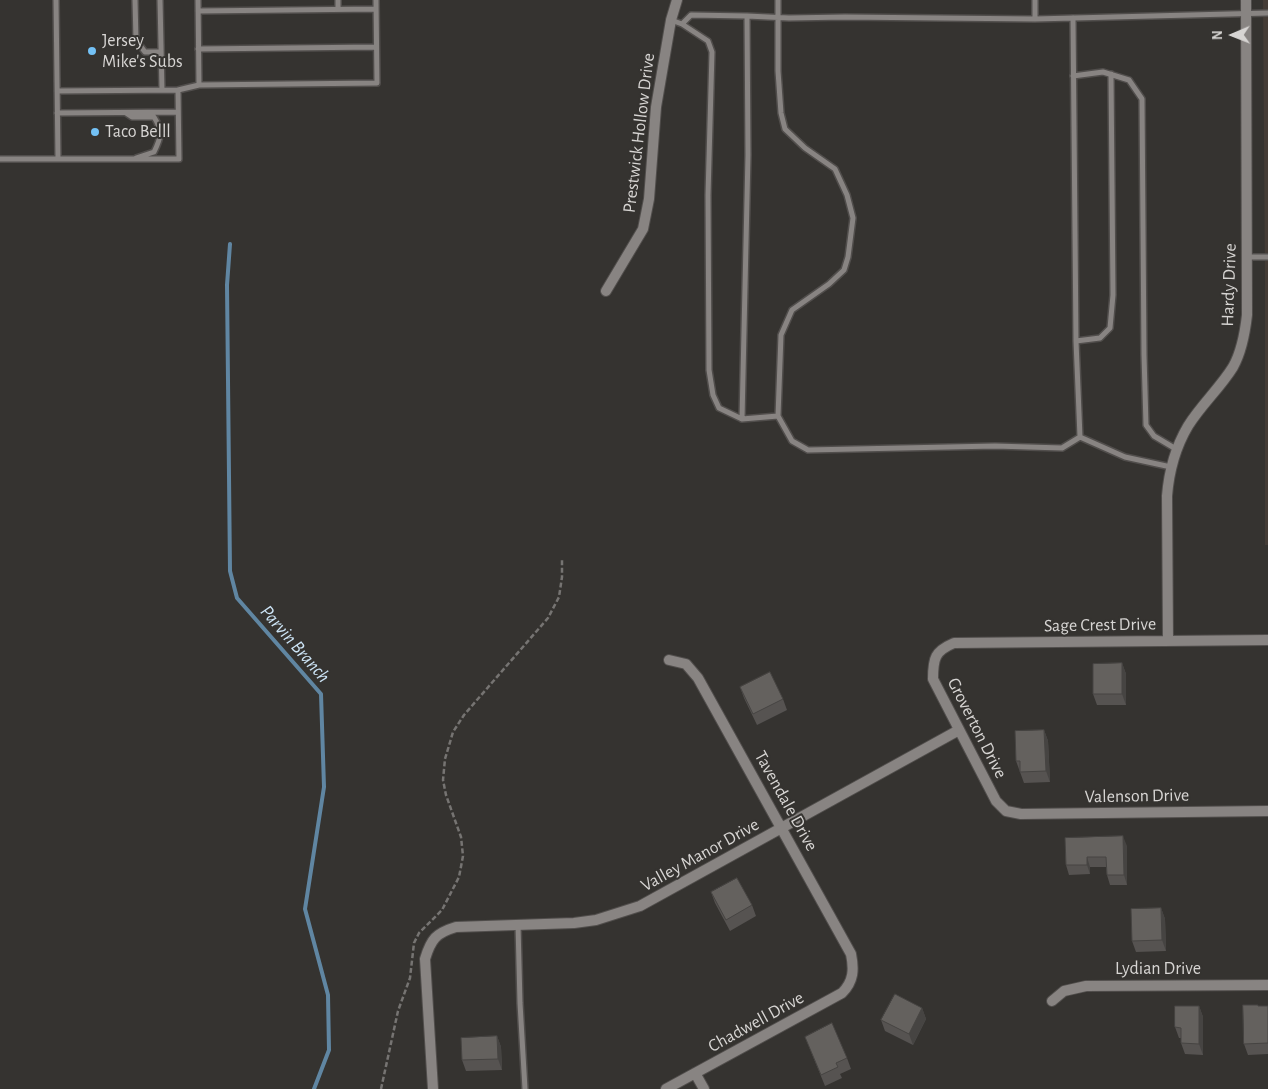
<!DOCTYPE html>
<html>
<head>
<meta charset="utf-8">
<style>
  body { margin:0 }
  #map { position:relative; width:1268px; height:1089px; overflow:hidden; background:#353330; font-family:"Alegreya Sans",sans-serif }
  canvas { display:block }
  .north { position:absolute; left:1208px; top:10px; width:50px; height:50px; -webkit-text-stroke:4px #353330; paint-order:stroke; rotate:269deg; font-size:14px; font-weight:700; line-height:20px; text-align:center; color:#d7d5d3 }
  .north::after { content:''; display:block; margin:auto; width:18px; height:22px; background:#d7d5d3; clip-path:polygon(50% 0,100% 100%,50% 72%,0 100%) }
</style>
</head>
<body>
<div id="map">
<canvas width="1268" height="1089"></canvas>
<div class="north">N</div>
</div>
<script>
const c = document.querySelector('canvas').getContext('2d');
c.lineJoin = 'round';
function fill(path, color) {
  c.fillStyle = color;
  c.fill(path, 'evenodd');
}
function strokePath(path, color, width, dash) {
  c.strokeStyle = color;
  c.lineWidth = width;
  c.lineCap = dash ? 'butt' : 'round';
  c.setLineDash(dash || []);
  c.stroke(path);
}
function write(font, color, halo, rows, align = 'center') {
  c.font = font + ' "Alegreya Sans",sans-serif';
  c.lineWidth = 4;
  c.setLineDash([]);
  c.textBaseline = 'middle';
  c.strokeStyle = halo;
  c.fillStyle = color;
  for (const [text, x, y, turn = 0] of rows) {
    c.save();
    c.translate(x, y);
    c.rotate((+turn || 0) * Math.PI / 180);
    c.textAlign = isNaN(turn) ? turn : align;
    if (halo) c.strokeText(text, 0, 0);
    c.fillText(text, 0, 0);
    c.restore();
  }
}
const built = new Path2D(`
  M1263 0H1268V545H1265V285Z`);
const stream = new Path2D(`
  M230 244 227 285 230 571 237 598 321 694 324 787 305 909 328 995 329 1050 314 1089`);
const path = new Path2D(`
  M381 1089 398 1011 410 978 414 943 419 933 442 910 459 877 463 856 461 837 446 795 443 780 445 759 453 732 464 715 548 618 559 597 562 577V558`);
const service = new Path2D(`
  M56 0 58 159
  M135 0 136 40 145 52H161
  M160 0 162 90
  M198 0 199 85
  M338 0V9
  M1035 0V19
  M198 11 376 9
  M671 20 682 24 691 15 747 16 789 18 845 17 1035 19 1268 13
  M682 24 708 41 712 52 708 195 709 370 713 395 719 408 742 419 778 416 781 335 792 310 829 284 844 270 848 257 853 218 847 195 835 169 805 148 785 129 781 113 778 71V0
  M198 49 376 47
  M1073 76 1103 72 1129 80 1142 99 1144 355 1146 425 1154 436 1176 449
  M57 91 178 90
  M57 113 178 112
  M126 113 132 117H154C163 131 161 138 154 152L136 158
  M0 159H179L178 90 199 85 377 83 376 0
  M1247 257H1268
  M1076 341 1100 338 1110 328 1113 295 1111 74
  M778 416 792 441 808 450 995 446 1062 448 1080 437 1076 341 1073 18
  M742 419 748 155 747 16
  M1080 437 1125 457 1171 467
  M518 925 520 1003 525 1089`);
const minor = new Path2D(`
  M1268 640 954 643C935 651 933 658 933 679L996 801 1006 811 1021 814 1268 811
  M1168 641 1167 496C1169 471 1175 448 1188 426 1201 405 1220 388 1233 367 1242 351 1245 333 1247 315L1246 0
  M1052 1001 1064 991 1086 986 1268 985
  M695 1073 704 1089
  M433 1089 425 959C431 939 436 933 456 927L574 923 596 920 640 906 959 730
  M666 1089 842 993C854 981 854 969 851 954L698 678 686 664 669 660`);
const tertiary = new Path2D(`
  M606 291 643 229 649 199 656 107 671 20 677 0`);
const wall = new Path2D(`
  M1122 663 1126 674V705H1097L1093 694Z
  M740 687 783 699 787 710 757 725 744 698Z
  M1044 730 1048 741 1050 782 1024 783 1016 761Z
  M1065 838 1127 846V885H1110L1107 875 1106 867H1090V874L1069 875 1066 865Z
  M711 892 752 905 756 916 730 931 715 903Z
  M1161 908 1165 919 1166 951 1136 952 1132 941Z
  M1199 1006 1203 1017V1055L1185 1054 1181 1043V1038H1179L1175 1027Z
  M1258 1006H1268V1054L1248 1055 1244 1044Z
  M922 1008 926 1019 913 1045 885 1031 881 1020Z
  M497 1036 501 1047 502 1070 466 1071 462 1060Z
  M805 1037 847 1058 851 1069 840 1074 842 1078 825 1086Z`);
const shadedWall = new Path2D(`
  M1122 663 1126 674V705L1122 694Z
  M1044 730 1048 741 1050 782 1046 771Z
  M1123 836 1127 846V885L1124 875Z
  M1087 857 1090 867V874L1087 865Z
  M1161 908 1165 919 1166 951 1162 940Z
  M1199 1006 1203 1017V1055L1199 1044Z
  M922 1008 926 1019 913 1045 909 1034Z
  M497 1036 501 1047 502 1070 498 1059Z`);
const building = new Path2D(`
  M1122 663V694H1093V664Z
  M770 672 783 699 753 714 740 687Z
  M1044 730 1046 771 1020 772V761H1016L1015 731Z
  M1123 836 1124 875H1107L1106 857H1087V865H1066L1065 838Z
  M737 878 752 905 726 920 711 892Z
  M1161 908 1162 940 1132 941 1131 909Z
  M895 994 922 1008 909 1034 881 1020Z
  M1243 1005H1258V1006H1268V1043L1244 1044Z
  M1175 1006H1199V1044L1181 1043V1028L1175 1027Z
  M832 1023 847 1058 836 1063 838 1067 821 1075 805 1037Z
  M497 1036 498 1059 462 1060 461 1038Z`);
const markers = [
  [92,51,5,"#73c1f5"],
  [95,132,5,"#73c1f5"]
];
const poiNames = [
  ["Jersey",102,41],
  ["Mike's Subs",102,62],
  ["Taco Belll",105,132]
];
const streetNames = [
  ["Prestwick Hollow Drive",639,133,-83],
  ["Hardy Drive",1229,285,-88],
  ["Sage Crest Drive",1100,625,-1],
  ["Groverton Drive",977,728,63],
  ["Valenson Drive",1137,796,-1],
  ["Tavendale Drive",786,801,61],
  ["Valley Manor Drive",700,855,-29],
  ["Lydian Drive",1158,969],
  ["Chadwell Drive",756,1022,-29]
];
const waterNames = [
  ["Parvin Branch",295,644,49]
];
fill(built, '#443c36');
strokePath(stream, '#6086a2', 4);
strokePath(service, '#514e4c', 8);
strokePath(minor, '#514e4c', 12);
strokePath(tertiary, '#514e4c', 12);
strokePath(path, '#767472', 2.5, [5, 2.5]);
strokePath(service, '#888482', 5);
strokePath(minor, '#888482', 10);
strokePath(tertiary, '#888482', 10);
fill(wall, '#565351');
fill(shadedWall, '#464442');
fill(building, '#64615e');
strokePath(building, '#464442', 1);
for (const [x, y, r, color] of markers) {
  const dot = new Path2D();
  dot.arc(x, y, r, 0, 2 * Math.PI);
  c.fillStyle = color;
  c.fill(dot);
  strokePath(dot, '#353330', 2);
}
write('18px', '#d7d5d3', '#353330', poiNames, 'left');
write('18px', '#d7d5d3', '#353330', streetNames);
write('italic 19px', '#cee6f8', '#353330', waterNames);
</script>
</body>
</html>
